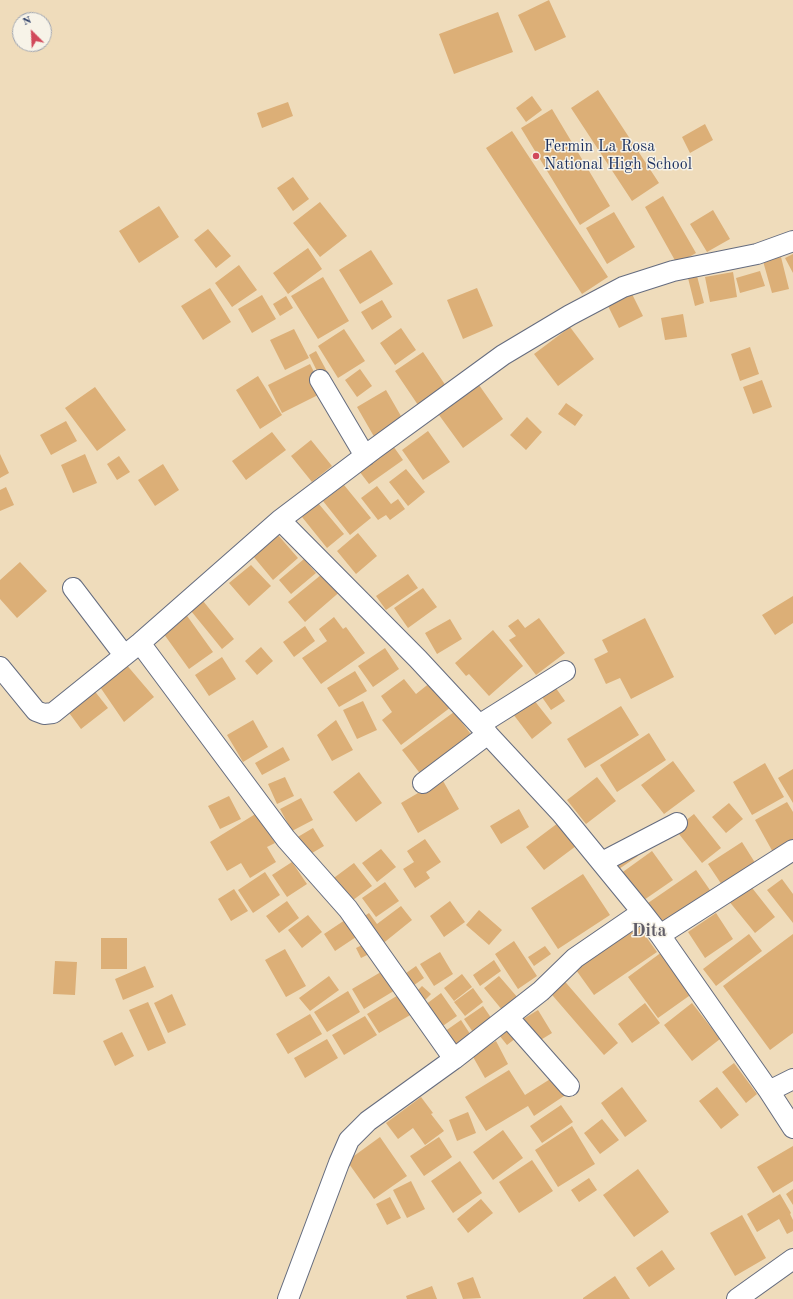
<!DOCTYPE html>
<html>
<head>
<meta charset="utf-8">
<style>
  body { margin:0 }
  #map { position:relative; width:793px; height:1299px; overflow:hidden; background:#efdcbb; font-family:"Old Standard TT",serif }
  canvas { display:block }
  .north { position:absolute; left:12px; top:12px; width:40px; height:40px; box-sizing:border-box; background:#f7f3e8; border:1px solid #9fa5b1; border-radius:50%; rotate:336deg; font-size:11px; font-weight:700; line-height:16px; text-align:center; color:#1b2f5e }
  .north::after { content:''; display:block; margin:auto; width:14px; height:18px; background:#d1495b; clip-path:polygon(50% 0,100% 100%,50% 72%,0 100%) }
</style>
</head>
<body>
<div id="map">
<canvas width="793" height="1299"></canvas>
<div class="north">N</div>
</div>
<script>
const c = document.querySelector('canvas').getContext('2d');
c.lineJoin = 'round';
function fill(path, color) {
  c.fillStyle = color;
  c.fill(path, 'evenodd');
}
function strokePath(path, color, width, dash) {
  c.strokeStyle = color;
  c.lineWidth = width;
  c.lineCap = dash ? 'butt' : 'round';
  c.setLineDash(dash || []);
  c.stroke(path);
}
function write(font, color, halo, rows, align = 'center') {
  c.font = font + ' "Old Standard TT",serif';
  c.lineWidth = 3;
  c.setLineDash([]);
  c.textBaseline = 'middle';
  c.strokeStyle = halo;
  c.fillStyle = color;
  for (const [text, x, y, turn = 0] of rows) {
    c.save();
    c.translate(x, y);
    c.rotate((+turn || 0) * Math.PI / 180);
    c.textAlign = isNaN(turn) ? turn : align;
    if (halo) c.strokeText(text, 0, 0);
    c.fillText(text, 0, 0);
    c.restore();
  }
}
const building = new Path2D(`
  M549 0 566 37 535 51 518 15Z
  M498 12 513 52 454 74 439 34Z
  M598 90 659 183 632 201 571 108Z
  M532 96 542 110 526 122 516 108Z
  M288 102 293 116 262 128 257 113Z
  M552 109 610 206 580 225 521 128Z
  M705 124 713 140 690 153 682 137Z
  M512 131 608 277 582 294 486 148Z
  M293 177 309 199 293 211 277 188Z
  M663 196 696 253 677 264 645 207Z
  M320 202 347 236 320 257 293 223Z
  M159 206 179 237 139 263 119 231Z
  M713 210 730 239 707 252 690 224Z
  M614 212 635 247 607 264 586 228Z
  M208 229 231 256 216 268 194 240Z
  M308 248 322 269 288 294 273 273Z
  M371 250 393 284 360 304 339 270Z
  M793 254V273L785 258Z
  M781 257 789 289 772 293 763 261Z
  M239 265 257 290 232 307 215 283Z
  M760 271 765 286 740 293 736 278Z
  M733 272 737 297 710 302 705 277Z
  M697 276 704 303 695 306 688 278Z
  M323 277 349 321 318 339 291 296Z
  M210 288 231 322 203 340 181 306Z
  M477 288 493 326 463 339 447 300Z
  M631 292 643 316 619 328 607 304Z
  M262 295 276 319 252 333 238 309Z
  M286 296 293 308 280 316 273 304Z
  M382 300 392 317 372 330 361 312Z
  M683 314 687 337 665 340 661 318Z
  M570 327 594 359 558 386 534 354Z
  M401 328 416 350 395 365 380 343Z
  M294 329 309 358 285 370 270 340Z
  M344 329 365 361 338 378 318 346Z
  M750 347 759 374 740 381 731 354Z
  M316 351 331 379 323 383 309 355Z
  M423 352 446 386 418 405 395 371Z
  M310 364 324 392 282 413 268 385Z
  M360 369 372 386 357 397 345 380Z
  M258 376 282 415 260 429 236 390Z
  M762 380 772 407 753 414 743 387Z
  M479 385 503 419 463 448 439 415Z
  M95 387 126 430 97 451 65 408Z
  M386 390 405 423 376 440 357 407Z
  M566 403 583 415 575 426 558 414Z
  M527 417 542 432 526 450 510 435Z
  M66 421 77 441 51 455 40 435Z
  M428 431 450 462 423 480 402 450Z
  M272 432 286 450 246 480 232 461Z
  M311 440 332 466 312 482 291 456Z
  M391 443 403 460 369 484 356 467Z
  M0 454 9 473 0 478Z
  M85 454 97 483 73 493 61 465Z
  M119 456 130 472 117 480 107 464Z
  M163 464 179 490 155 506 138 480Z
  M406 469 425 492 408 506 389 482Z
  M344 485 371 518 350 535 323 501Z
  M377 486 391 504 398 499 405 509 390 520 386 515 378 520 361 498Z
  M6 487 14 505 0 511V490Z
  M318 503 344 534 327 548 302 517Z
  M358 533 377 556 356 574 337 551Z
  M278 535 298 558 273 580 253 556Z
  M304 559 316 573 291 594 279 580Z
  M20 562 47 591 17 618 0 599V580Z
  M251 565 271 586 249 606 229 583Z
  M327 570 343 589 305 622 288 602Z
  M408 574 418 588 386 610 376 596Z
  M423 588 437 607 408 628 394 608Z
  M199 596 234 639 222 649 187 606Z
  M793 596V623L775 635 762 615Z
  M185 613 213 652 189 669 161 630Z
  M334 617 343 629 346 627 365 653 321 684 302 658 327 641 319 629Z
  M539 618 565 653 536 675 509 640 516 636 508 626 518 619 525 628Z
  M645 618 674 677 631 699 620 678 606 684 594 659 608 652 602 640Z
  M450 619 462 639 437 654 425 633Z
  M305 626 315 641 294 657 283 642Z
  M493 630 523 666 489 696 469 674 466 676 455 663Z
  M261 647 273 661 257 675 245 661Z
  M385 648 399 669 373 687 358 666Z
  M222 657 236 679 209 696 195 675Z
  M125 663 154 697 124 722 98 684Z
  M355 671 367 691 339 707 327 688Z
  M404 679 416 694 431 682 451 707 401 745 382 720 392 712 381 696Z
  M551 681 565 701 551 710 537 690Z
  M93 689 108 708 81 729 67 710Z
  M530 695 552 723 532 739 510 710Z
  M363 701 377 730 357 739 343 710Z
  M621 706 639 735 585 768 567 739Z
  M454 712 473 737 422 776 402 750Z
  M253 720 268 747 243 762 227 735Z
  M336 720 353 750 332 761 317 735Z
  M649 733 666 760 617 792 600 765Z
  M283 747 290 760 262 775 255 763Z
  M673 761 695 791 664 814 641 785Z
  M765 763 784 797 752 815 733 782Z
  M793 769V803L778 778Z
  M359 772 382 803 356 822 333 792Z
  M285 777 294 796 277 804 268 784Z
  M597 777 616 801 586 824 567 800Z
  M442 779 459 809 418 833 401 803Z
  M229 796 241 819 220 829 208 806Z
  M301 798 313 820 292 831 280 809Z
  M787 802 793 812V843L774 854 755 820Z
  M729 803 743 819 726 833 712 817Z
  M519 809 529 827 501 844 490 826Z
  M257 813 275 843 267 847 276 862 250 878 241 863 227 871 210 842Z
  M694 814 721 848 702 863 675 829Z
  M558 823 576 846 544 870 526 847Z
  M313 828 324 846 307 856 296 838Z
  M425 839 441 862 426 872 430 878 415 888 403 869 414 862 407 851Z
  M742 842 759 869 726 891 708 864Z
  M632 847 638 856 619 869 613 860Z
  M381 849 396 867 377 882 362 863Z
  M652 851 673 880 641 902 620 874Z
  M292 862 307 884 287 897 272 875Z
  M354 863 372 886 349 903 331 880Z
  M696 870 712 893 665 926 648 903Z
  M265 872 280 895 253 913 238 890Z
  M583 874 610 915 558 949 531 908Z
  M782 879 793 894V923L767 890Z
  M385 882 399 901 376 917 362 898Z
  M749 884 775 917 755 933 728 900Z
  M234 889 248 911 231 921 218 899Z
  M287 901 299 918 279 933 266 916Z
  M450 901 465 922 444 937 430 916Z
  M401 906 412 920 381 945 360 919 369 913 377 924Z
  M479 910 502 930 489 945 466 925Z
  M716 913 733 939 705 958 688 932Z
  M308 915 322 932 302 948 288 930Z
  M345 920 356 937 335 951 324 934Z
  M634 920 657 952 594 995 571 963Z
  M749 934 762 951 716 986 703 969Z
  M793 934V1033L770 1050 723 986Z
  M101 938H127V969H101Z
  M514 941 537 976 518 989 495 954Z
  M366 943 371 953 361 958 356 948Z
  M545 946 551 954 534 966 528 957Z
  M285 949 306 986 286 997 265 960Z
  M666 949 696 991 658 1018 628 977Z
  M440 952 453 974 434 986 420 964Z
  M494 960 501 971 480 986 473 975Z
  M55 961 77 962 75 995 53 994Z
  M145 966 154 987 123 1000 115 979Z
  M416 966 424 978 410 988 402 976Z
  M386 969 397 989 364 1009 352 989Z
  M462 974 472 987 454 1001 444 988Z
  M329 976 339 990 310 1011 299 998Z
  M499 976 518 998 503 1011 484 988Z
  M561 977 618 1043 604 1055 547 989Z
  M422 986 431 994 421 1004 413 995Z
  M473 988 483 1002 465 1016 454 1002Z
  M348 991 360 1012 327 1032 314 1012Z
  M441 993 457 1016 437 1030 421 1008Z
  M172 994 186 1025 168 1033 154 1003Z
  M400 994 412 1014 379 1033 367 1014Z
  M148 1002 166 1043 148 1051 129 1010Z
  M645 1003 660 1023 632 1043 618 1024Z
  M692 1003 720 1039 692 1061 664 1025Z
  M483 1006 494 1022 475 1035 464 1019Z
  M538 1010 552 1033 534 1044 520 1021Z
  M310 1014 322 1034 288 1054 276 1034Z
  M365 1016 377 1035 344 1055 332 1035Z
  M461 1020 472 1037 453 1050 441 1034Z
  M508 1028 516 1038 507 1045 499 1035Z
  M122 1032 134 1056 115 1066 103 1041Z
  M327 1039 338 1058 305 1078 294 1058Z
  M496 1041 508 1064 485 1078 472 1055Z
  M734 1063 757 1094 746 1103 722 1072Z
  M509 1070 525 1095 555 1076 567 1094 534 1116 528 1106 486 1131 465 1097Z
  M622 1087 647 1121 625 1137 601 1103Z
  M717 1087 739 1115 721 1129 699 1101Z
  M421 1097 433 1113 431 1114 444 1131 425 1145 413 1128 398 1139 386 1123Z
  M561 1105 573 1122 542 1143 530 1126Z
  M468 1112 476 1133 457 1141 449 1120Z
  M602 1119 619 1140 600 1154 584 1133Z
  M572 1126 595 1164 558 1187 535 1150Z
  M503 1130 523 1158 493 1180 473 1152Z
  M380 1137 407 1176 374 1199 347 1161Z
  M439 1137 452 1157 424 1176 410 1156Z
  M793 1146V1181L773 1193 757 1167Z
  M532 1160 553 1191 519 1213 499 1182Z
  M460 1161 482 1193 453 1213 431 1181Z
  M638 1169 669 1212 634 1237 603 1195Z
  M589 1178 597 1190 579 1202 571 1190Z
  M411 1181 425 1209 407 1218 393 1190Z
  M793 1189V1205L786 1194Z
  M780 1194 791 1213 790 1214 793 1220V1231L787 1234 779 1219 757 1232 747 1214Z
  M390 1197 401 1218 387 1225 376 1204Z
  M481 1199 493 1213 468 1233 457 1219Z
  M742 1215 766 1258 735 1276 710 1233Z
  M662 1250 675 1269 649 1287 636 1268Z
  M615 1276 630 1299H583V1298Z
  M473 1277 481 1298 463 1299 457 1283Z
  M432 1286 437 1299H407L406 1296Z`);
const minor = new Path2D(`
  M320 380 365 456
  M280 520 418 659 561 813 642 912 660 935 769 1091 793 1128
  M73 588 124 655
  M140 643 286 839 348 909 454 1059
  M0 667 36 711 44 714 53 713 140 643 280 520 374 449 503 355 570 315 623 287 673 271 757 254 793 241
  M479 725 565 671
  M423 783 488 734
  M602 862 677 823
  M660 935 752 876 793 850
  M508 1017 569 1086
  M769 1091 793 1079
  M288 1299 339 1163 349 1140 368 1121 454 1059 541 991 575 958 642 912
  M737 1299 793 1259`);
const markers = [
  [536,156,4,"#d1495b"]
];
const poiNames = [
  ["Fermin La Rosa",544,147],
  ["National High School",544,165]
];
const quarterNames = [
  ["Dita",649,931]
];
fill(building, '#dcaf77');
strokePath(minor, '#656c7f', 22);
strokePath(minor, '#fff', 20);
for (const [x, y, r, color] of markers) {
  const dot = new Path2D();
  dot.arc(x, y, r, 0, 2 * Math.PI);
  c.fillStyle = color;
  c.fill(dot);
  strokePath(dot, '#f7f3e8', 1.5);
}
write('16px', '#1b2f5e', '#f7f3e8', poiNames, 'left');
write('bold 18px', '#5f5c67', '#f7f3e8', quarterNames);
</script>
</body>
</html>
